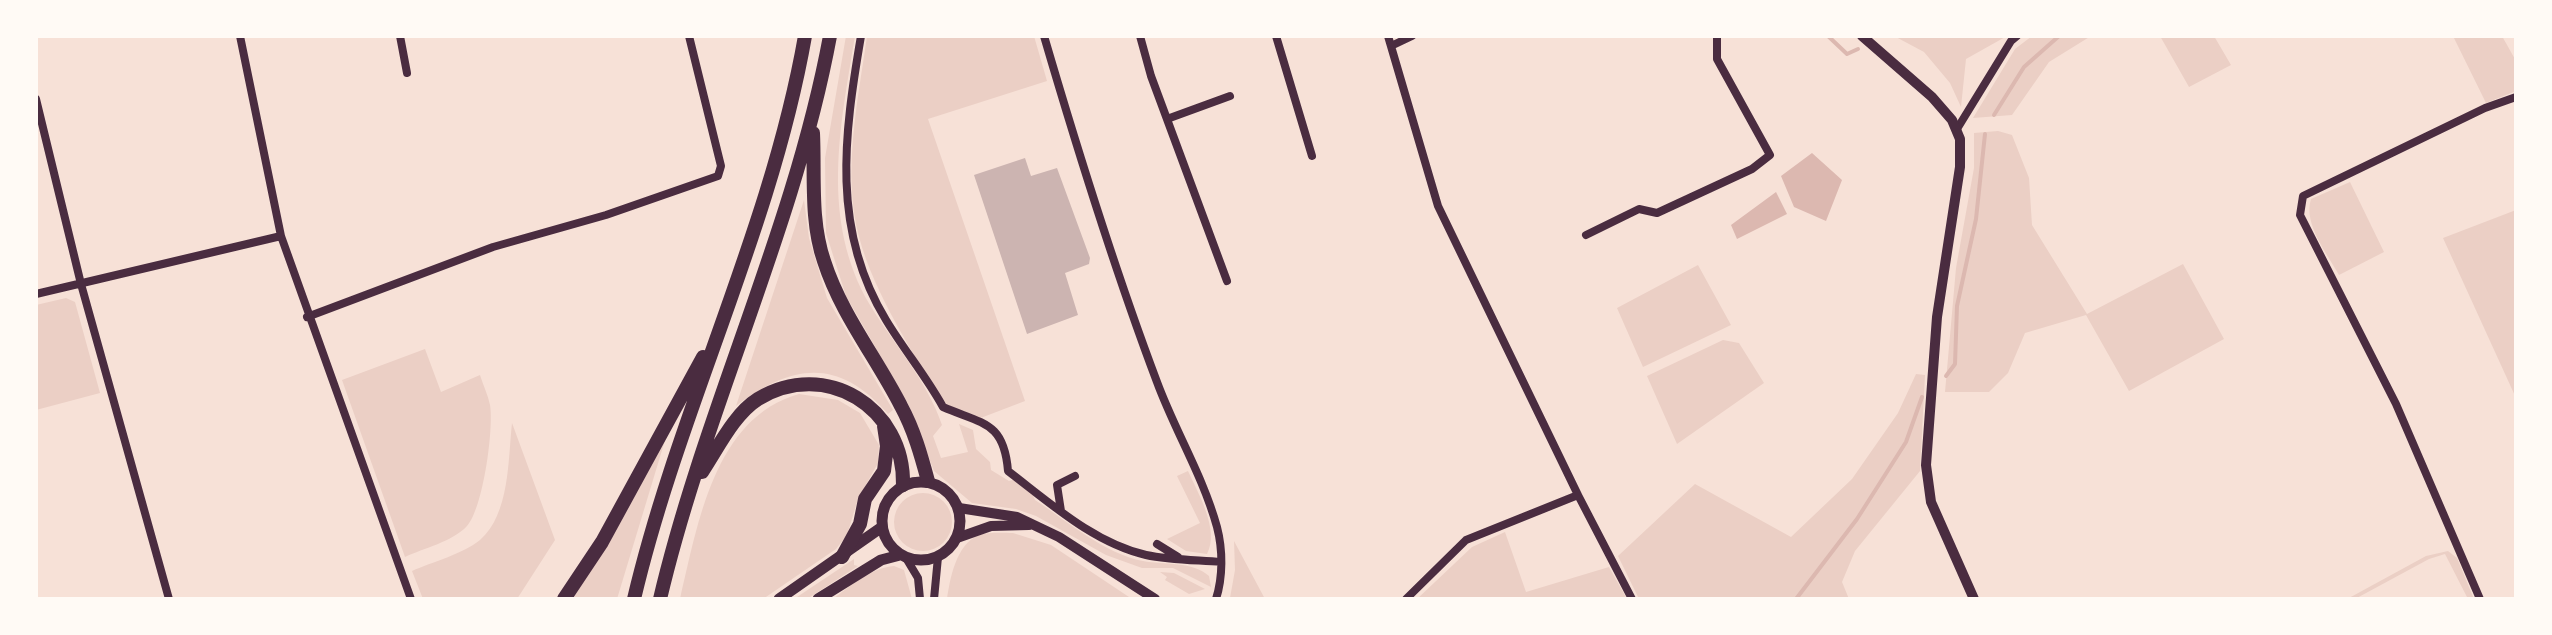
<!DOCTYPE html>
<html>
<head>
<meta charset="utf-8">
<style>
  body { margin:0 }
  #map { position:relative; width:2552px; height:635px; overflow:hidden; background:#f7e1d7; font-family:Karla,sans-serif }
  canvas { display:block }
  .frame { position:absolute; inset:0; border:38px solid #fffaf5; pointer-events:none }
</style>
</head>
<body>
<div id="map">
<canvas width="2552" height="635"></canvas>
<div class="frame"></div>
</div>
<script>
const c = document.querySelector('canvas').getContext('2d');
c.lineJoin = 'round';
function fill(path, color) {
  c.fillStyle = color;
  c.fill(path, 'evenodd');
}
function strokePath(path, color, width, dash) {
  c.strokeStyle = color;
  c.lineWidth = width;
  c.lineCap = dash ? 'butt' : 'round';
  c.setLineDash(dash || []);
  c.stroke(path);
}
const green = new Path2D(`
  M846 36H855C840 127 820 220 870 305 894 345 927 380 942 425L933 436 941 458 968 452 959 424 973 430 976 449 990 462 991 470 1009 481 1016 479 1032 493 1035 500C1067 521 1105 554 1143 561 1164 565 1193 561 1209 576L1211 587 1173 568H1142L1106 555 1036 516 1016 509 972 503 934 471 909 406 846 296 826 233 825 158Z
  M867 36H1034L1047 81 928 119 1025 401 978 419 943 407C914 352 875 296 859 237 842 172 858 101 867 36Z
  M1894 36H2007L1966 59 1961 107 1950 83 1924 52Z
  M2032 36H2091L2049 62 2012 115 1973 118 2015 49Z
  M2160 36H2214L2231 65 2189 87Z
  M2453 36H2502L2516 61V91L2486 103Z
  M1998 131 2012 135 2029 178 2032 225 2087 314 2183 264 2224 339 2129 391 2086 315 2025 333 2008 373 1989 392H1945L1956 268 1974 168V133Z
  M2350 182 2384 252 2339 275C2327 253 2303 224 2311 199Z
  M804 200 809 238 827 298 893 410 888 414C838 357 792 364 736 406Z
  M2516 210V398L2443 238Z
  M1698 265 1731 325 1643 367 1617 308Z
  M66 298 75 302 100 393 36 410V305Z
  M1723 340 1739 343 1764 383 1677 444 1647 376Z
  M425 349 441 392 480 375C483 385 488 395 490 405 494 429 483 509 467 526 452 542 424 548 405 557L342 380Z
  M1916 374 1925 375 1920 471 1855 551 1842 582 1849 599H1639L1618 556 1695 484 1791 537 1852 479 1898 413Z
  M799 394 838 400 860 413 879 445 878 463 858 499 847 535 836 549 763 599H680C698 524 714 418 799 394Z
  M512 423 555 540 517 599H423L412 571C432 562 463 554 480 540 510 514 508 459 512 423Z
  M666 437 617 599H573Z
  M1188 471C1198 493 1220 530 1207 554L1186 551 1167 539 1200 523 1177 476Z
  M894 522a29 29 0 1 1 58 0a29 29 0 1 1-58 0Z
  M1505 532 1526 592 1609 567 1627 599H1417L1472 547Z
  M1013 533 1051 545 1132 599H947C950 579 956 544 979 535 988 532 1003 533 1013 533Z
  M1234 541 1265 599 1230 598 1235 570Z
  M2448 551 2457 558 2474 599H2468L2445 554 2429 559 2355 599 2349 598 2426 556Z
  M854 559V565L858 566 807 599H794Z
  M894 566 904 570 912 599H833C851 585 871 568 894 566Z
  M1160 572 1174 573 1205 589 1189 594 1165 580 1167 577Z`);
const water = new Path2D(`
  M1812 153 1842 180 1826 221 1794 207 1781 176Z
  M1776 192 1787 214 1737 239 1731 225Z`);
const stream = new Path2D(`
  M1828 36 1847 54 1858 49
  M1994 115 2024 67 2059 36
  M1946 376 1955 364 1957 306 1976 219 1985 134
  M947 599H956
  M1796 599 1857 519 1906 442 1922 397`);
const building = new Path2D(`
  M1025 158 1031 176 1057 168 1090 258 1089 264 1065 273 1078 315 1027 334 974 175Z`);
const minor = new Path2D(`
  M240 36 281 236 411 599
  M400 36 407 73
  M861 36C844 135 831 230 886 320 904 350 926 376 943 407 982 424 1004 421 1008 471 1050 503 1094 543 1146 555 1170 560 1197 560 1221 562
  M1044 36C1078 152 1114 268 1157 382 1175 431 1203 476 1217 527 1223 550 1223 577 1216 599
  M1140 36 1151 76 1227 281
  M1276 36 1312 156
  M1388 36 1438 206 1578 495 1466 540 1406 599
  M1391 46 1412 36
  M36 99 81 284 169 599
  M1167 119 1230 96
  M1957 129 2011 41 2017 36
  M1586 235 1639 209 1657 213 1752 169 1770 155 1717 59V36
  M36 294 281 236
  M307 317 493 247 606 215 718 176 721 166 689 36
  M1578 495 1632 599
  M1061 511 1057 485 1075 476
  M1157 544 1178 557
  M906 558 918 578 920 599
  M934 599 938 557
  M2480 599 2396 404 2300 215 2303 196 2485 108 2516 97`);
const tertiary = new Path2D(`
  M1862 36 1932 97 1952 120 1960 139V167L1937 317 1926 465 1931 502 1974 599
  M959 508 1017 517 1059 537 1155 599
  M957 538 991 526 1029 525`);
const secondary = new Path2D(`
  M882 521a39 39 0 1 1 78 0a39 39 0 1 1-78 0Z
  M779 599 882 527
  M818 599 881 560 900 555`);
const motorway = new Path2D(`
  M813 133C815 175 810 220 824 261 841 314 876 357 901 406 914 430 921 455 928 481
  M702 472C718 448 734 414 758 399 826 358 905 408 903 485
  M842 557 860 524 865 499 884 471 887 446 884 426
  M564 599 602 542 703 357
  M634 599C679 408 771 230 805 36
  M660 599C705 408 794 230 830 36`);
fill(green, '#ebcfc5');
fill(water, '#dcb8b0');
strokePath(stream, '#dcb8b0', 4);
fill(building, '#ccb4b1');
strokePath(minor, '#4a2c40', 8);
strokePath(tertiary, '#4a2c40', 10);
strokePath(secondary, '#4a2c40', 11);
strokePath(motorway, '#4a2c40', 14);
</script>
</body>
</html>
